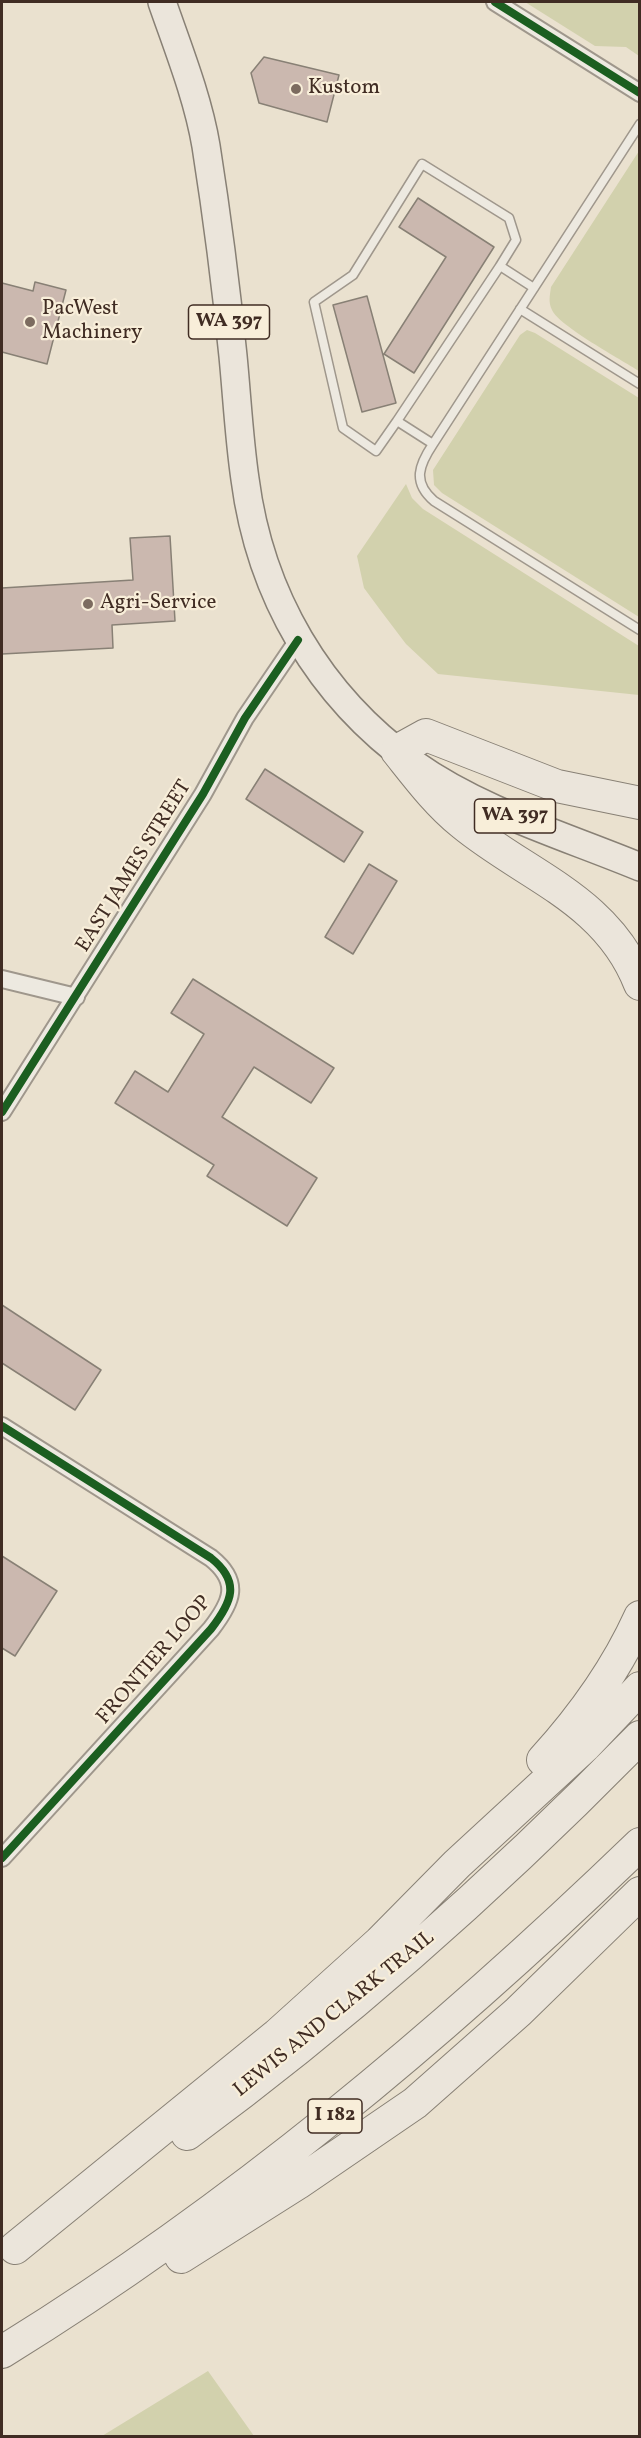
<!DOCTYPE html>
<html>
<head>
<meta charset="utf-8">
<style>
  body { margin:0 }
  #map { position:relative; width:641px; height:2438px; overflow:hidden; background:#eae1cf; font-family:Vollkorn,serif }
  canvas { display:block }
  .frame { position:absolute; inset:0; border:3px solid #402c23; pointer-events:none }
</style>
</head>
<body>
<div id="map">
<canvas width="641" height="2438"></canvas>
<div class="frame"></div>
</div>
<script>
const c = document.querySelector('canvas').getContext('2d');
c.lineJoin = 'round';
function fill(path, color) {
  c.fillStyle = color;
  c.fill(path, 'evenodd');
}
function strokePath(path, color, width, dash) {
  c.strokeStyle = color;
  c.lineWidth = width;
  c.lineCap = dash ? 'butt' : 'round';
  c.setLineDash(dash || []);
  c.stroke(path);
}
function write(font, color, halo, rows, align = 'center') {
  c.font = font + ' Vollkorn,serif';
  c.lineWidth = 4.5;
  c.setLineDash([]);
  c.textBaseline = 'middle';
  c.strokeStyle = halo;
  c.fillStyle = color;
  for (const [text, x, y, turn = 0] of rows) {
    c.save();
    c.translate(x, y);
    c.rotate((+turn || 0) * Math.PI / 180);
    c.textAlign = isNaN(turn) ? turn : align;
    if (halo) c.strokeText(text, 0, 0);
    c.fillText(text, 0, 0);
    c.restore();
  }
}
const green = new Path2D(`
  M525 2H639V56L626 47 595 46Z
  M639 151V371C622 360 559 326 552 310 548 302 550 295 551 287Z
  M527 330 535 333 639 398V617L442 493 434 485 433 470 520 335Z
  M406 484 412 498 423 509 639 646V695L438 674 406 644 381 611 364 588 357 556Z
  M208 2371 254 2436H102Z`);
const building = new Path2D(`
  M264 57 339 75 327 122 259 103 251 73Z
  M418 198 494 247 414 373 384 354 446 257 399 227Z
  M35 282 66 290 47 364 2 352V283L33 291Z
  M367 296 396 403 362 412 333 305Z
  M170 536 175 621 112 625 113 648 2 654V588L133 580 130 538Z
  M265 769 363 832 344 862 246 799Z
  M369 864 397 881 353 954 325 937Z
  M193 979 334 1068 311 1103 254 1067 222 1117 317 1178 287 1226 207 1176 214 1165 115 1103 135 1071 168 1092 204 1034 171 1013Z
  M2 1305 101 1370 75 1410 2 1363Z
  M2 1556 57 1591 15 1656 2 1648Z`);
const service = new Path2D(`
  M640 124 433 444C419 465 412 482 434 501L640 630
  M520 309 640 384
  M397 421 376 451 343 428 314 302 353 275 422 164 509 218 516 240 500 266
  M433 444 397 421 500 266 534 288`);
const minor = new Path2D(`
  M495 2 640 93
  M2 979 76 997
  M2 1112 203 794 245 718 298 640
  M2 1426 211 1558C241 1582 232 1602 211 1629L2 1858`);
const primary = new Path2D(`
  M162 2C178 48 198 98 206 146 217 216 226 286 233 356 237 397 239 438 245 479 260 595 319 696 414 764 480 811 565 836 640 867`);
const motorway = new Path2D(`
  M640 803 557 786 426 735 397 751C417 776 437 803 462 823 526 876 607 899 640 984
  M543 1760C582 1717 616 1670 640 1617
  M187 2134C349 2015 499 1881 640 1737
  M15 2248 277 2035 380 1942 457 1864 585 1746 640 1688
  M181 2257 298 2183 415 2103 518 2012 640 1893
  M2 2352C234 2209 443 2034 640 1844`);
const cycleway = new Path2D(`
  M495 2 640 93
  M2 1112 203 794 245 718 298 640
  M2 1426 211 1558C241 1582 232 1602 211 1629L2 1858`);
const markers = [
  [296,89,6,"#7c6b5f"],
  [30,322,6,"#7c6b5f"],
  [88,604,6,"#7c6b5f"]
];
const shields = [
  [229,322,81],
  [515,816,81],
  [335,2116,54]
];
const shieldNames = [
  ["WA 397",229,322],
  ["WA 397",515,816],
  ["I 182",335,2116]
];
const poiNames = [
  ["Kustom",308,89],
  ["PacWest",42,310],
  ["Machinery",42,334],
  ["Agri-Service",100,604]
];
const streetNames = [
  ["EAST JAMES STREET",135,867,-58],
  ["FRONTIER LOOP",155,1661,-49],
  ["LEWIS AND CLARK TRAIL",335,2015,-39]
];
fill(green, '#d2d1ad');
fill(building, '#cbb8af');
strokePath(building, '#888075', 1.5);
strokePath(service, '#9f978c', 11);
strokePath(minor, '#9f978c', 20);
strokePath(primary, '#888075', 30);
strokePath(motorway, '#888075', 34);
strokePath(service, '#ede9e0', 8);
strokePath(minor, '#ede9e0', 16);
strokePath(primary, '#ebe5db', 27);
strokePath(motorway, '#ebe5db', 32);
strokePath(cycleway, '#1b5e20', 8);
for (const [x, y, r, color] of markers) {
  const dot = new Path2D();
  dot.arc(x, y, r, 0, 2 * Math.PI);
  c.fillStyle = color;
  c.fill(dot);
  strokePath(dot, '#f8eed9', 2);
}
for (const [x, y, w] of shields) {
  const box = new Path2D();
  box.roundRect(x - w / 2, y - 17, w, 34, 4.5);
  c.fillStyle = '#f8eed9';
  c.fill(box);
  strokePath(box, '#402c23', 1.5);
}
write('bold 20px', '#402c23', null, shieldNames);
write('21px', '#402c23', '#f8eed9', poiNames, 'left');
write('21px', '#402c23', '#f8eed9', streetNames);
</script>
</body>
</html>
